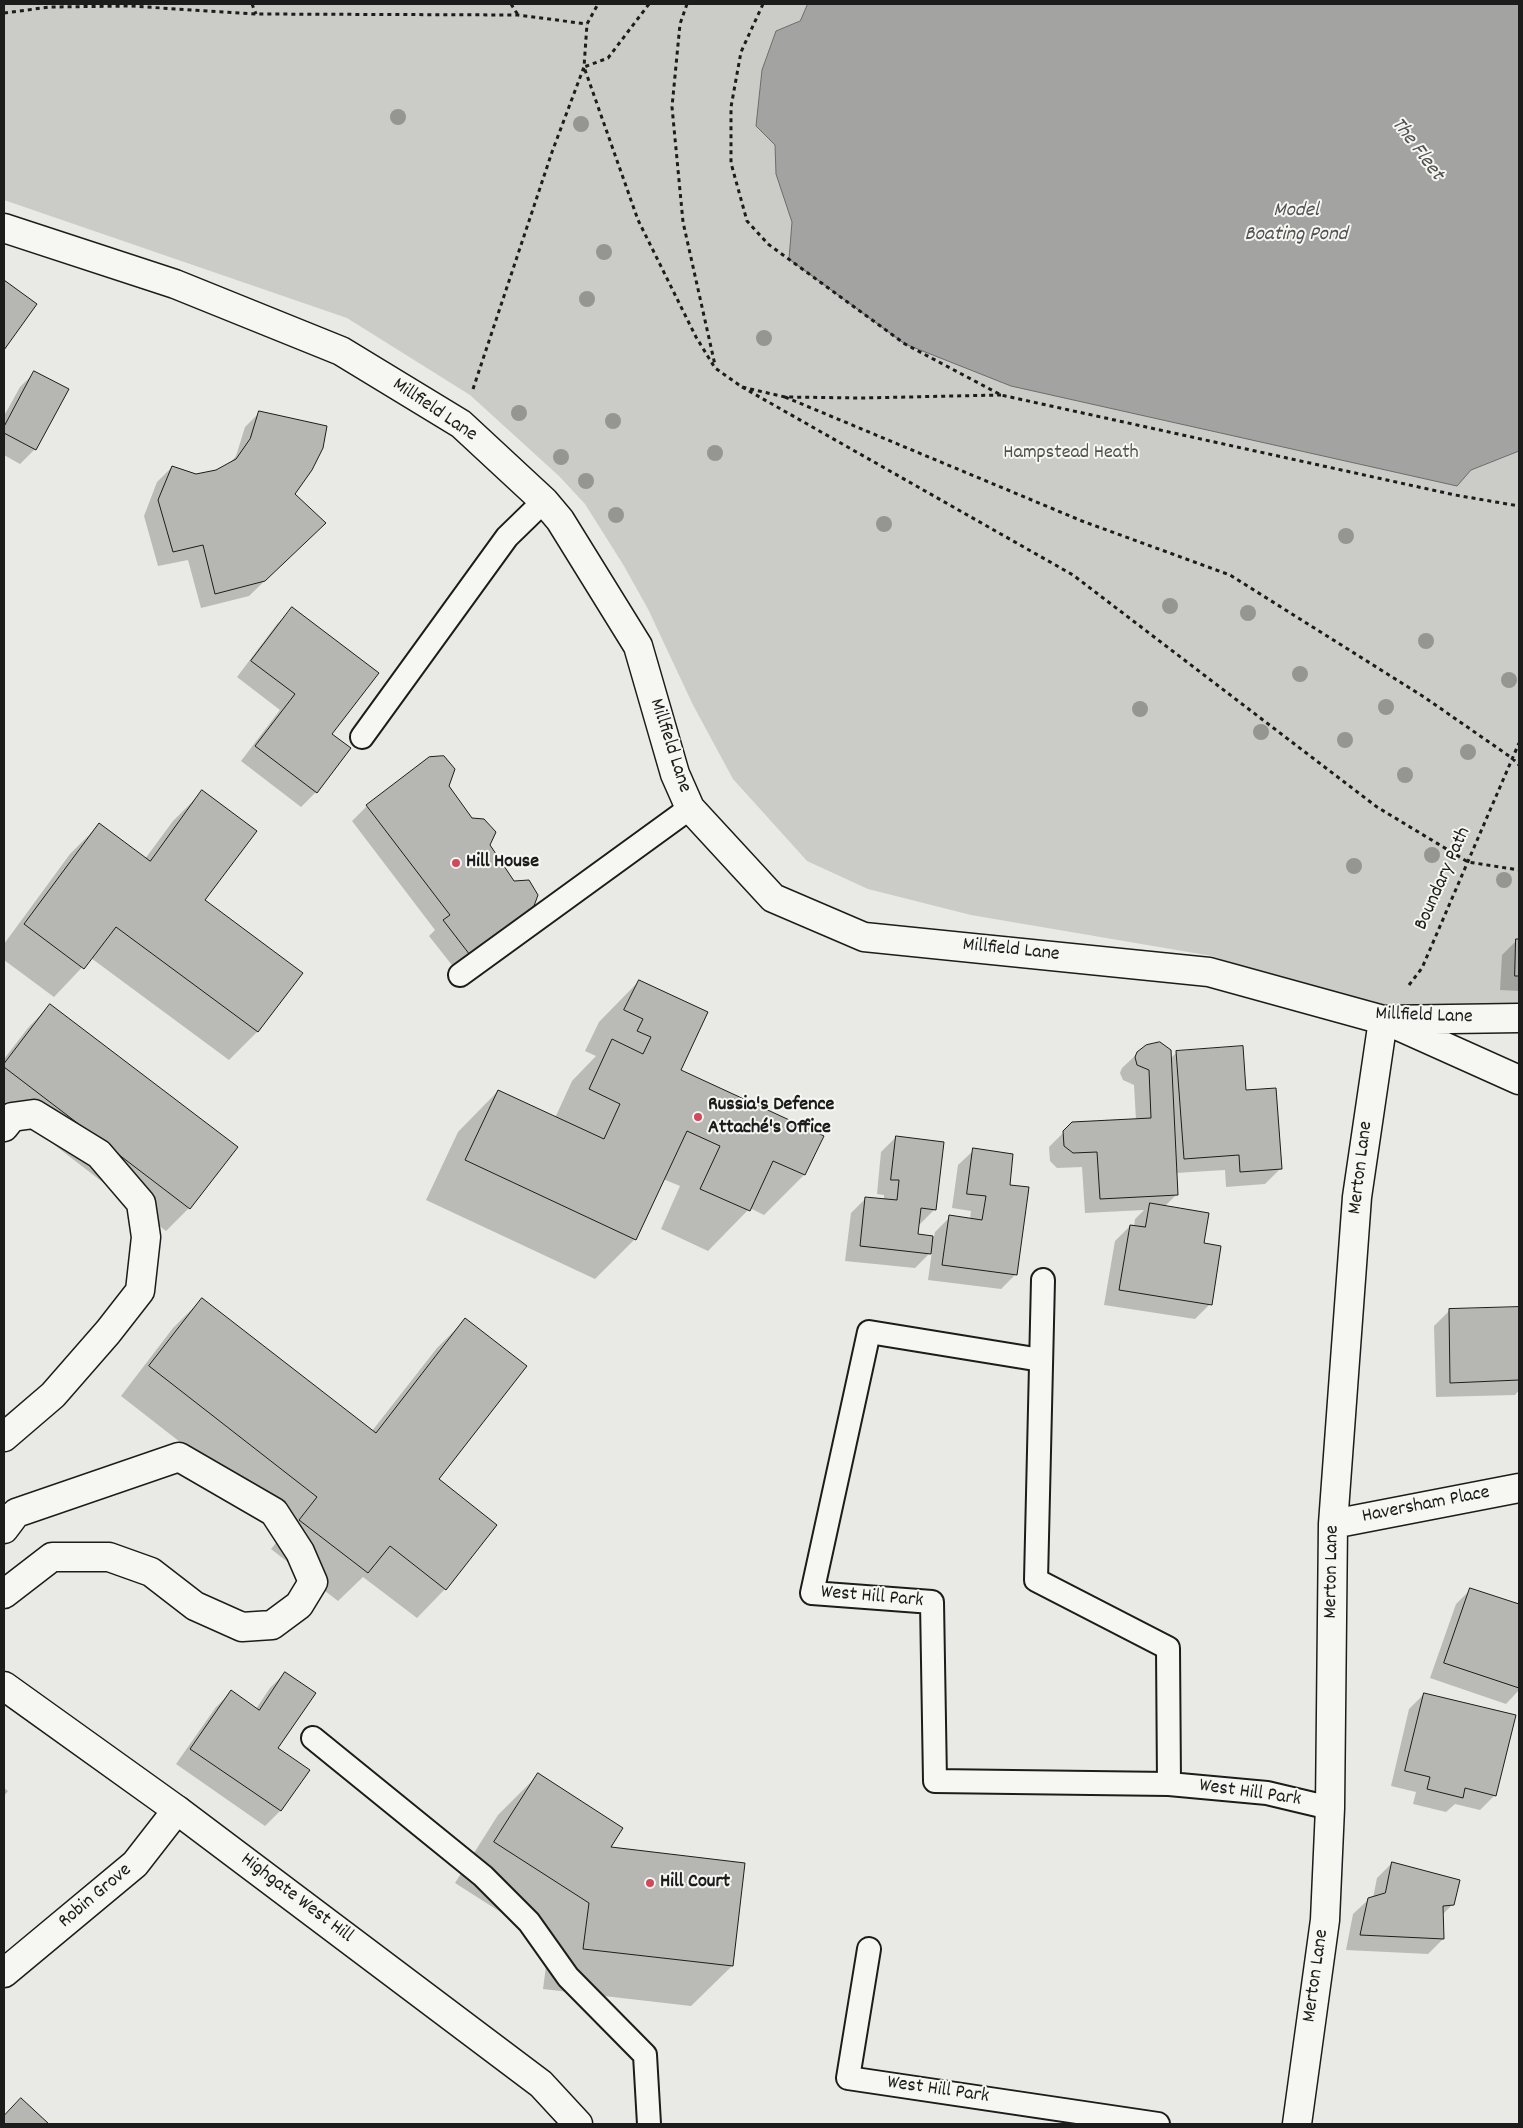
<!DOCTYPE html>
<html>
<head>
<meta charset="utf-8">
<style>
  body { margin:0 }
  #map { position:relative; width:1523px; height:2128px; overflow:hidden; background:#e9e9e5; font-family:Dekko,sans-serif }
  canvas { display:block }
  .frame { position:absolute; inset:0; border:5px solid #1c1c1c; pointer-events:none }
</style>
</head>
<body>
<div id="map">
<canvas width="1523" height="2128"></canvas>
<div class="frame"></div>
</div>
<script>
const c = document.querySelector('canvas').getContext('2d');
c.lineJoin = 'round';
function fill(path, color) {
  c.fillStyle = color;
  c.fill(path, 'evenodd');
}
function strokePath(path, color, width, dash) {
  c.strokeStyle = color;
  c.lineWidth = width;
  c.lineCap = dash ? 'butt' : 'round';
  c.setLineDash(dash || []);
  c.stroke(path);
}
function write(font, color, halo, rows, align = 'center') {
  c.font = font + ' Dekko,sans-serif';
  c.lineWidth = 4;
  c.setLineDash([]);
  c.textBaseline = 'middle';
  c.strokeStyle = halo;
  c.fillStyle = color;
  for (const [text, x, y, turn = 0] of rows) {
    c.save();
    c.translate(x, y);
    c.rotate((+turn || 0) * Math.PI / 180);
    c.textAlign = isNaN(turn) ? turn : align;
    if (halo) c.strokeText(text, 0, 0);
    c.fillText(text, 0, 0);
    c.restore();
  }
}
const green = new Path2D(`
  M4 4H1519V1018L1380 1012 1212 956 971 915 868 889 807 861 733 779 693 705 648 609 624 566 585 504 559 476 470 395 347 318 4 200Z`);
const water = new Path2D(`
  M808 4H1519V451L1471 470 1457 486 1011 386 905 344 789 259 792 222 776 174 775 145 756 126 762 70 776 31 800 21Z`);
const shadow = new Path2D(`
  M4 281 35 304 4 348Z
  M35 372V449L20 464 4 455V416L20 387Z
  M260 412 294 494 309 538 249 596 201 608 188 560 158 566 144 516 157 482 172 467 196 475 217 472 229 464 236 456 245 427Z
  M292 609 330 734 349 748 316 792 301 807 241 761 280 710 237 677 277 624Z
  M430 758 513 882 533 906 517 921 455 969 429 936 435 930 352 821 367 806Z
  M202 792 203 901 258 1031 229 1060 91 958 54 997 4 960V944L70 854 99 825 145 859 173 821Z
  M1517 940H1519V991L1500 990 1502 955Z
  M639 981 680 1070 822 1137 804 1175 764 1215 750 1208 708 1251 661 1229 680 1186 663 1179 635 1239 595 1279 426 1200 458 1132 498 1091 555 1118 572 1081 596 1056 585 1051 599 1022Z
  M50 1005 236 1147 189 1208 166 1231 4 1106V1059L28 1028Z
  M1177 1052 1245 1092 1280 1169 1265 1184 1226 1187 1225 1170 1176 1173 1177 1194 1164 1207 1203 1244 1210 1304 1195 1319 1104 1305 1115 1241 1130 1226 1134 1227 1135 1219 1144 1210 1085 1213 1082 1167 1057 1168 1050 1161 1049 1147 1073 1123 1136 1120 1134 1085 1123 1080 1120 1073 1122 1068 1138 1053 1170 1059Z
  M896 1137 935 1209 920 1224H918L916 1235 934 1237 935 1232 950 1217 970 1219 971 1211 952 1208 958 1165 974 1150 1008 1186 1016 1274 1001 1289 928 1280 932 1251 915 1268 845 1261 851 1213 866 1198 884 1200V1195L877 1194 881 1152Z
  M202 1299 372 1431 437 1348 466 1319 437 1479 445 1589 417 1618 363 1577 338 1601 271 1549 289 1527 121 1396 173 1328Z
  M1519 1308V1390L1515 1395 1436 1397 1434 1326 1449 1311Z
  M1471 1589 1519 1606V1690L1506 1704 1430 1678 1456 1604Z
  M285 1673 276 1749 280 1811 265 1826 176 1764 216 1707 231 1692 256 1709 270 1688Z
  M1424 1694 1495 1795 1480 1810 1455 1804 1446 1812 1413 1804 1416 1792 1391 1786 1409 1709Z
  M538 1775 608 1848 744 1864 732 1966 691 2006 543 1989 549 1943 455 1883 498 1815Z
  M4 1788 8 1791 4 1796Z
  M1392 1863 1453 1904 1442 1915 1443 1939 1428 1954 1346 1950 1353 1914 1369 1899 1373 1898 1377 1878Z
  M21 2100 47 2124H4V2117Z`);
const building = new Path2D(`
  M4 280 37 304 4 350Z
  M34 371 69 389 36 450 4 433V427Z
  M259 411 327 426 323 448 312 470 295 494 326 523 265 581 215 594 203 545 173 552 158 500 172 466 196 474 216 470 236 459 250 439Z
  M292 607 379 673 332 734 351 748 317 793 255 746 295 694 251 661Z
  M444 756 455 769 449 786 472 818 484 819 496 832 490 845 514 881 529 880 538 895 534 906 470 955 443 920 450 915 366 805 429 757Z
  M202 790 257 831 205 900 303 973 258 1032 116 927 84 969 24 924 99 823 150 861Z
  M1516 939H1519V976H1515Z
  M639 980 708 1012 681 1070 824 1136 805 1175 773 1161 750 1211 700 1189 720 1146 687 1131 636 1240 465 1160 498 1090 604 1139 620 1104 589 1089 612 1039 643 1054 651 1037 637 1031 643 1019 624 1010Z
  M50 1004 238 1147 190 1209 4 1067V1064Z
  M1160 1042 1171 1050 1178 1195 1100 1199 1097 1152 1073 1153 1064 1146 1063 1131 1072 1122 1151 1118 1149 1070 1137 1065 1135 1057 1137 1052 1146 1045Z
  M1243 1046 1246 1090 1276 1088 1282 1169 1240 1172 1239 1155 1184 1159 1176 1051Z
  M896 1136 944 1142 936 1210 921 1208 918 1234 933 1236 931 1254 860 1246 865 1197 897 1200 899 1180H891Z
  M973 1148 1013 1154 1010 1185 1029 1187 1017 1275 942 1265 949 1215 982 1220 986 1196 967 1194Z
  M1150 1203 1209 1213 1204 1243 1221 1246 1212 1305 1119 1290 1130 1225 1145 1227Z
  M202 1298 376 1433 465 1318 527 1366 439 1479 497 1525 446 1590 390 1546 368 1573 299 1520 317 1497 149 1366Z
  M1519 1307V1380L1450 1383 1449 1309Z
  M1470 1588 1519 1604V1688L1444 1663Z
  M285 1672 316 1693 278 1748 310 1770 281 1811 190 1749 231 1690 259 1710Z
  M1424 1693 1516 1715 1496 1796 1465 1788 1463 1798 1427 1789 1430 1777 1405 1771Z
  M538 1773 623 1828 611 1847 745 1863 733 1966 583 1949 589 1903 494 1842Z
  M1392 1862 1460 1880 1454 1905 1443 1906 1444 1939 1360 1935 1368 1898 1385 1893Z
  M21 2098 49 2124H4V2116Z`);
const path = new Path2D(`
  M252 4 256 14
  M511 4 518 15
  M649 4 608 58 584 67 638 220 696 337 715 368 742 387 785 397 861 398 1001 395
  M687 4 680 24 672 107 683 222 715 365
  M763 4 741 52 731 107V163L747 221 768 244 905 344 1001 395 1455 495 1519 506
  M4 13 50 7 130 6 256 14 518 15 587 24
  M742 387 1073 575 1377 807 1468 862 1519 870
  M473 389 552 152 584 67 587 24 598 4
  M785 397 1082 521 1230 575 1424 697 1512 758 1519 765
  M1409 985 1422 968 1519 743`);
const lane = new Path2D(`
  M362 737 507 537 544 501
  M460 975 690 808
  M1043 1280 1036 1580 1168 1648 1169 1784 1267 1793 1330 1808
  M1041 1360 869 1332 812 1593 932 1602 935 1781 1169 1784
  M313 1738 483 1876 529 1922 568 1977 645 2055 649 2124
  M869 1949 848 2078 1158 2124`);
const street = new Path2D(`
  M4 228 175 284 341 351 461 424 544 501 560 520 638 646 675 774 690 808 773 898 864 937 1209 972 1383 1020 1519 1018
  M1392 1023 1519 1080
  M4 1127 12 1117 34 1114 99 1154 141 1203 146 1237 140 1291 108 1332 53 1395 4 1437
  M1333 1524 1519 1488
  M4 1529 16 1513 179 1457 274 1512 300 1552 313 1582 299 1605 272 1625 242 1627 195 1606 151 1572 109 1557H52L4 1594
  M4 1973 135 1864 177 1810
  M1297 2124 1325 1920 1330 1808 1333 1524 1357 1197 1383 1020`);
const secondary = new Path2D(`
  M4 1686 177 1810 541 2084 578 2124`);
const trees = [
  [398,117],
  [581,124],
  [604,252],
  [587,299],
  [764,338],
  [519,413],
  [613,421],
  [715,453],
  [561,457],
  [586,481],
  [616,515],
  [884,524],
  [1346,536],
  [1170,606],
  [1248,613],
  [1426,641],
  [1300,674],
  [1509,680],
  [1386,707],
  [1140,709],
  [1261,732],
  [1345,740],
  [1468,752],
  [1405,775],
  [1432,855],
  [1354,866],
  [1504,880]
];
const markers = [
  [456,863,5,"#d1495b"],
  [698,1117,5,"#d1495b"],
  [650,1883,5,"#d1495b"]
];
const streetNames = [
  ["Millfield Lane",434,411,34],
  ["Millfield Lane",669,746,72],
  ["Boundary Path",1444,879,-66],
  ["Millfield Lane",1011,951,6],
  ["Millfield Lane",1424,1017,2],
  ["Merton Lane",1362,1168,-83],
  ["Haversham Place",1426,1506,-11],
  ["Merton Lane",1333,1572,-89],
  ["West Hill Park",872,1598,5],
  ["West Hill Park",1250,1794,8],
  ["Robin Grove",96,1897,-40],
  ["Highgate West Hill",296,1899,37],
  ["Merton Lane",1317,1976,-82],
  ["West Hill Park",938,2091,8]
];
const parkNames = [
  ["Hampstead Heath",1071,454]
];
const poiNames = [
  ["Hill House",466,863],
  ["Russia's Defence",708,1106],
  ["Attaché's Office",708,1129],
  ["Hill Court",660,1883]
];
const waterNames = [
  ["The Fleet",1416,150,53],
  ["Model",1296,212],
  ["Boating Pond",1296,236]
];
fill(green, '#cbcbc7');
fill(water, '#a3a3a1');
strokePath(water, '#6d6d6c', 1);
fill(shadow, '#0003');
fill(building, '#b6b6b3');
strokePath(building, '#1c1c1c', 1);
strokePath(lane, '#1c1c1c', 26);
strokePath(street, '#1c1c1c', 31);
strokePath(secondary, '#1c1c1c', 31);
strokePath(path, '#1c1c1c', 3, [4, 4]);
strokePath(lane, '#f6f6f2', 22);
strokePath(street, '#f6f6f2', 28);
strokePath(secondary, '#f6f6f2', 28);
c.fillStyle = '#959592';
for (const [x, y] of trees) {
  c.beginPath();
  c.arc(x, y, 8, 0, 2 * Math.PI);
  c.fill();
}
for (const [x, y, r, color] of markers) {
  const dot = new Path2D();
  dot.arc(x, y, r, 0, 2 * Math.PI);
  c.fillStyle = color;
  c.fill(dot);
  strokePath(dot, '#f6f6f2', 2);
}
write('20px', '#1c1c1c', '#f6f6f2', streetNames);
write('20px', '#51514f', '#f6f6f2', parkNames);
write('bold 20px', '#1c1c1c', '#f6f6f2', poiNames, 'left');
write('italic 21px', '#525251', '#f6f6f2', waterNames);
</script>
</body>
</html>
